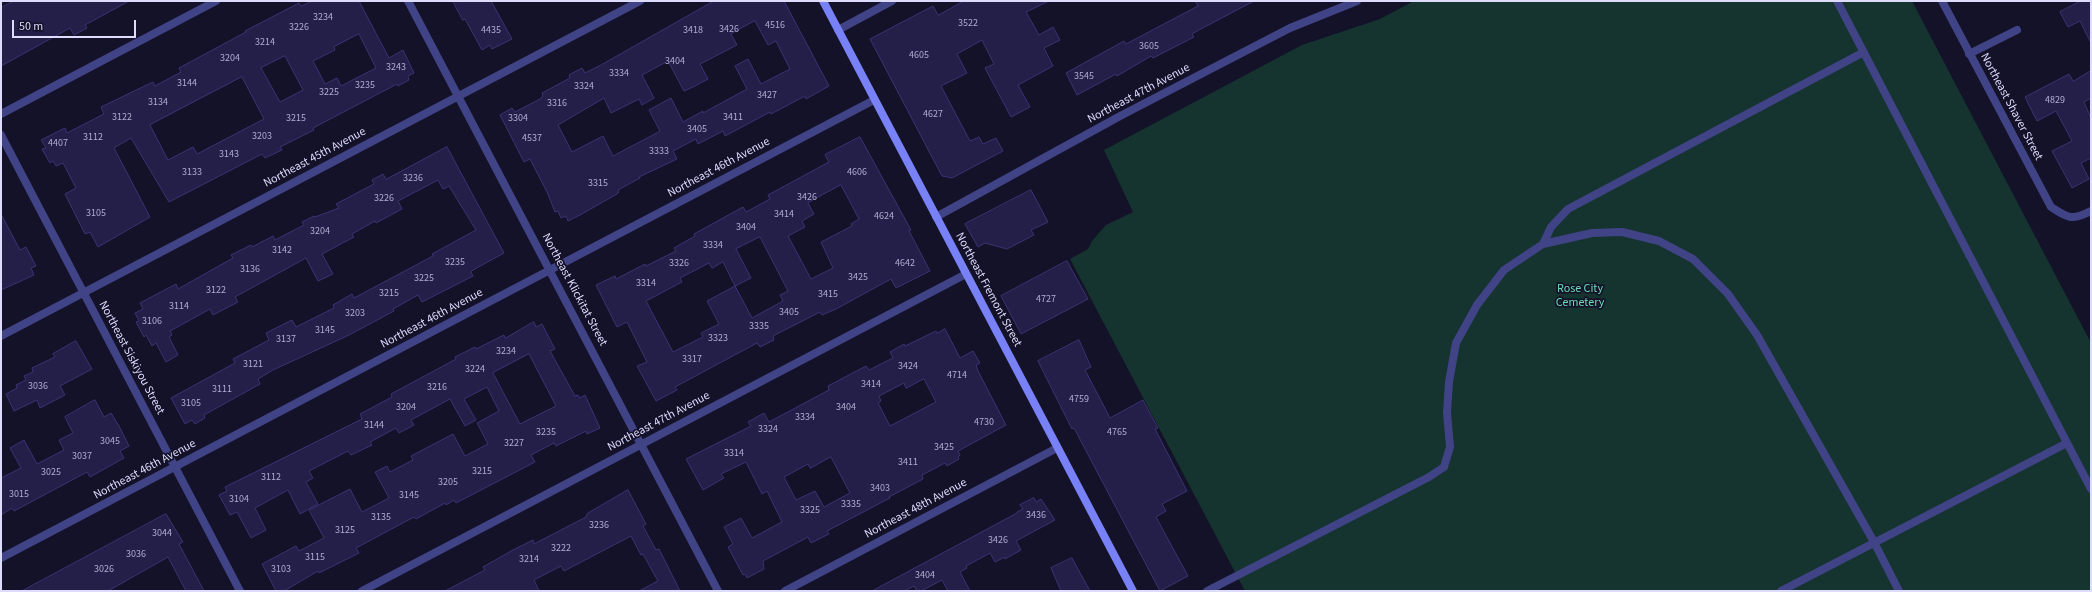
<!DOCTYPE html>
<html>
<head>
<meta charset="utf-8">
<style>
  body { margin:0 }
  #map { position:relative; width:2092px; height:592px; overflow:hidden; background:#141229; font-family:"Source Sans 3",sans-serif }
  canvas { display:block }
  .frame { position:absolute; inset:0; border:2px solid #dddcfd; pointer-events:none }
  .scale { position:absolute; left:12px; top:20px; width:124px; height:18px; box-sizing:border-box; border:2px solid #dddcfd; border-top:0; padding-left:5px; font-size:12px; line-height:14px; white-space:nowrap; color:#dddcfd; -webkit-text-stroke:3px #141229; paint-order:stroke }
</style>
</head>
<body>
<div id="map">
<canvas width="2092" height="592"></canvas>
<div class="frame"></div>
<div class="scale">50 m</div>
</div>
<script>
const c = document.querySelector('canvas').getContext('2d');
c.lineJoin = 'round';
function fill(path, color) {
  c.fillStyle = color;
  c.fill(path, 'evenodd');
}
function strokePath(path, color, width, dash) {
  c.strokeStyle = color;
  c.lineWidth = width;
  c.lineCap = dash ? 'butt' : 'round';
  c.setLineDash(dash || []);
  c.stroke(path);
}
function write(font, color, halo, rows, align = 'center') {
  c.font = font + ' "Source Sans 3",sans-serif';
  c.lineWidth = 3.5;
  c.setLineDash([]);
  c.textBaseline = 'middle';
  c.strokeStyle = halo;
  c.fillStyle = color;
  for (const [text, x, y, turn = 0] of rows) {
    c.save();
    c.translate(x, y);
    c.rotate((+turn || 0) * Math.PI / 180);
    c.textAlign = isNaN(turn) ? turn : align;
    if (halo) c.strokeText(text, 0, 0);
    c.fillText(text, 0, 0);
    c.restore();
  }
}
const green = new Path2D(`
  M1414 1H1912L2091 343V591H1245L1070 259 1088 249 1092 241 1106 225 1133 212 1104 150 1302 45 1380 19Z`);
const building = new Path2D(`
  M14 1H129L85 25 87 28 74 35 70 28 1 66V8Z
  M312 1H359L389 58 403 50 414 73 408 76 409 80 398 86 397 84 313 128 314 130 280 147 282 150 265 158 262 154 169 202 131 138 114 148 150 217 98 247 90 232 85 234 65 194 76 188 63 163 56 166 53 161 50 163 42 149 46 148 41 140 65 128 67 133 104 114 101 107 153 82 155 86 181 72 179 68 246 32 245 31 299 3 301 6ZM359 34 376 68 341 86 337 78 325 84 313 61 335 50 334 47ZM285 56 303 90 280 102 261 68ZM242 77 264 119 197 154 193 147 168 160 150 125Z
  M453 1H491L512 39 492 49 490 45 482 50 465 19 463 20Z
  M714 1H784L829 86 806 99 805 96 771 114 770 112 725 136 723 131 698 144 696 139 673 151 677 159 639 177 640 178 618 190 619 192 617 194 580 215 568 221 566 216 561 218 558 211 555 212 547 192 530 159 524 162 500 115 512 108 515 112 540 99 543 96 542 93 570 78 569 75 582 68 585 73 601 65ZM755 21 768 45 776 41 790 69 761 84 748 59 735 66 747 89 703 113V111L683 122 671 98 649 110 660 131 651 136 613 156 603 136 572 152 558 125 604 98 611 113 639 99 642 105 654 98 642 75 668 61 684 91 695 86 708 79 700 64 737 45 731 34Z
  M964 1H1049L1026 12 1039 35 1053 27 1060 40 1044 48 1053 66 1018 85 1030 107 1011 117 985 68 994 64 982 40 957 54 967 73 941 86 970 141 979 137 983 144 996 138 1003 151 952 178 942 176 870 39 933 6 938 15Z
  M1195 1H1254L1197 31 1192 34 1194 37 1153 58 1151 56 1117 76 1116 74 1077 95 1066 73 1124 41 1126 44 1198 6Z
  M2081 1H2091V43L2080 21 2068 27 2060 12Z
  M2091 71V98L2084 102 2091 118V158L2081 163 2089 179 2072 188 2052 151 2072 141 2056 111 2037 121 2025 97 2069 74 2073 81Z
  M860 137 911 230 909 231 930 271 896 288 891 279 836 309 822 315 820 312 773 336 774 340 760 347 757 343 675 387 677 390 656 401 637 366 647 362 627 322 617 327 596 285 615 276 616 279 645 264 646 266 676 251 674 248 695 236 694 234 743 207 746 212 770 199 768 195 829 162 825 155ZM841 185 859 219 851 224 852 226 821 242 833 268 811 279 788 236 805 227 802 221 814 214 808 203ZM760 237 788 291 780 295 783 301 752 318 735 286 751 278 736 249ZM723 262 735 286 707 301 719 324 701 333 703 337 673 352 646 301 682 282 680 278 709 263 712 268Z
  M447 147 504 253 473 270 471 272 473 276 422 302 418 295 393 309 394 311 349 335 273 370 258 379 260 384 204 415 205 418 195 424 192 420 185 424 171 398 235 363 233 359 269 340 266 333 292 320 296 327 334 308 333 305 352 294 354 298 433 256 432 254 476 230 449 186 443 189 438 180 398 201 402 209 376 223 375 221 352 234 354 237 322 254 333 274 318 281 306 258 235 297 238 302 213 315 210 309 170 331 172 335 169 337 178 355 166 362 156 343 152 346 146 335 144 337 136 322 139 321 135 313 143 309 140 303 176 284 178 289 233 258 231 255 251 245 252 247 273 236 275 240 304 225 302 222 314 216 315 217 339 208 336 204 374 184 372 180 383 174 386 179Z
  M1031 190 1048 222 1031 230 1034 235 1007 249 985 243 978 247 965 224Z
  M1 214 20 250 26 247 36 266 31 268 34 275 1 290Z
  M1067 261 1088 299 1021 334 1001 296Z
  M534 322 536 327 542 324 555 349 550 351 575 396 578 395 580 398 585 395 600 428 587 434 586 431 556 446 554 443 531 455 535 462 456 503 454 500 446 505 445 503 416 519 414 517 356 548 359 553 319 573 318 571 284 591H276L262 564 296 546 299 551 324 538 309 510 350 489 362 512 389 498 375 472 387 466 390 472 413 460 411 456 453 434 465 456 488 444 477 423 499 411 487 387 464 399 476 420 465 426 450 399 411 420 414 425 399 433 396 428 370 442 372 445 351 455 348 451 309 471 313 478 306 482 318 504 300 514 288 490 255 508 266 530 251 538 237 512 230 515 219 495 227 491 225 487 362 419 360 414 392 397 391 394 456 359 455 357 475 347 476 349 504 335 505 338ZM529 354 556 406 520 424 493 373Z
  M945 329 960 358 973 351 980 363 976 365 978 371 1006 425 958 451 960 455 958 457 959 459 947 466 945 463 922 475 923 479 889 497 890 498 827 531 829 534 811 543 808 537 763 561 764 569 747 578 745 574 743 575 728 547 733 544 724 527 741 518 752 538 782 522 767 491 762 494 746 462 721 474 724 478 703 490 686 459 751 426 748 422 764 413 769 422 829 390 828 386 866 366 869 370 893 358 890 352 904 344 905 346 936 331 937 333ZM924 379 936 402 890 426 878 403 881 401 879 396 904 383 906 388ZM831 457 850 493 824 507 815 491 796 500 784 477 808 464 810 468Z
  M1079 340 1091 367 1085 370 1110 418 1143 400 1158 428 1155 429 1187 491 1162 504 1166 511 1156 517 1188 576 1160 591 1074 428 1072 429 1038 361Z
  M76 341 92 369 60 386 65 395 40 408 37 400 14 411 6 394 17 388 16 385 26 380 24 376 33 372 32 368 55 357 53 354Z
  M95 400 104 417 111 413 119 426 129 446 120 451 124 458 90 477 87 472 14 511 12 508 1 515V478L21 468 10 448 24 440 37 464 64 450 59 440 73 433 65 417Z
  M628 490 646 524 643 526 656 550 659 549 680 591H639L658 581 643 554 641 555 631 536 564 571 561 566 534 580 539 591H445L485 570 483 567 511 551 533 540 534 544 586 517 587 514Z
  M1034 498 1036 502 1041 499 1055 520 1016 541 1021 550 1005 559V557L995 562 990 553 966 566 967 568 960 572 970 591H948L942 580 921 591H917L914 586 904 591H872L1017 513V512L1023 509 1020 505Z
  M166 514 183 542 179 544 204 591H186L168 557 108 591H22Z
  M1072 558 1079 571 1090 591H1061L1051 568Z`);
const lane = new Path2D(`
  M1837 1 2091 489
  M1543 244 1551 227 1568 209 1864 52
  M1213 588 1429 477 1444 467 1450 447 1447 413 1449 382 1456 343 1477 305 1504 270 1543 244 1592 233 1622 232 1659 241 1693 259 1728 294 1757 335 1874 542 1899 591
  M1781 591 2067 443`);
const street = new Path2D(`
  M408 1 718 591
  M1942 1 2051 207C2068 218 2071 221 2091 211
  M838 30 892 1
  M1969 54 2017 30
  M1 114 216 1
  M1 135 240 591
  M936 217 1122 115 1290 28 1357 1
  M1 336 640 1
  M1 558 874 100
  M362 591 966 274
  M785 591 1057 448
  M1207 591 1213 588`);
const secondary = new Path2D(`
  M823 1 1133 591`);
const numberNames = [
  ["3234",323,18],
  ["3522",968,24],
  ["4516",775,26],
  ["3226",299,28],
  ["3426",729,30],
  ["4435",491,31],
  ["3418",693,31],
  ["3214",265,43],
  ["3605",1149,47],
  ["4605",919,56],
  ["3204",230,59],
  ["3404",675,62],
  ["3243",396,68],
  ["3334",619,74],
  ["3545",1084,77],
  ["3144",187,84],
  ["3235",365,86],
  ["3324",584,87],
  ["3225",329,93],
  ["3427",767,96],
  ["4829",2055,101],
  ["3134",158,103],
  ["3316",557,104],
  ["4627",933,115],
  ["3122",122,118],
  ["3411",733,118],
  ["3215",296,119],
  ["3304",518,119],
  ["3405",697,130],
  ["3203",262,137],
  ["3112",93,138],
  ["4537",532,139],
  ["4407",58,144],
  ["3333",659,152],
  ["3143",229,155],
  ["3133",192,173],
  ["4606",857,173],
  ["3236",413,179],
  ["3315",598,184],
  ["3426",807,198],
  ["3226",384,199],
  ["3105",96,214],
  ["3414",784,215],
  ["4624",884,217],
  ["3404",746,228],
  ["3204",320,232],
  ["3334",713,246],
  ["3142",282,251],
  ["3235",455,263],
  ["3326",679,264],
  ["4642",905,264],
  ["3136",250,270],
  ["3425",858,278],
  ["3225",424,279],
  ["3314",646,284],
  ["3122",216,291],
  ["3215",389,294],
  ["3415",828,295],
  ["4727",1046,300],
  ["3114",179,307],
  ["3405",789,313],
  ["3203",355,314],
  ["3106",152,322],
  ["3335",759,327],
  ["3145",325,331],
  ["3323",718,339],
  ["3137",286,340],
  ["3234",506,352],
  ["3317",692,360],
  ["3121",253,365],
  ["3424",908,367],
  ["3224",475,370],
  ["4714",957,376],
  ["3414",871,385],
  ["3036",38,387],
  ["3216",437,388],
  ["3111",222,390],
  ["4759",1079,400],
  ["3105",191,404],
  ["3204",406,408],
  ["3404",846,408],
  ["3334",805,418],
  ["4730",984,423],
  ["3144",374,426],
  ["3324",768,430],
  ["3235",546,433],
  ["4765",1117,433],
  ["3045",110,442],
  ["3227",514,444],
  ["3425",944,448],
  ["3314",734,454],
  ["3037",82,457],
  ["3411",908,463],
  ["3215",482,472],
  ["3025",51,473],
  ["3112",271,478],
  ["3205",448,483],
  ["3403",880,489],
  ["3015",19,495],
  ["3145",409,496],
  ["3104",239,500],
  ["3335",851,505],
  ["3325",810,511],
  ["3436",1036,516],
  ["3135",381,518],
  ["3236",599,526],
  ["3125",345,531],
  ["3044",162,534],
  ["3426",998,541],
  ["3222",561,549],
  ["3036",136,555],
  ["3115",315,558],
  ["3214",529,560],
  ["3026",104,570],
  ["3103",281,570],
  ["3404",925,576]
];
const streetNames = [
  ["Northeast 47th Avenue",1139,94,-28],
  ["Northeast Shaver Street",2011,107,62],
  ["Northeast 45th Avenue",315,158,-28],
  ["Northeast 46th Avenue",719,168,-28],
  ["Northeast Klickitat Street",574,290,62],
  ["Northeast Fremont Street",988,290,62],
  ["Northeast 46th Avenue",432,319,-28],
  ["Northeast Siskiyou Street",131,358,62],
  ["Northeast 47th Avenue",659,422,-28],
  ["Northeast 46th Avenue",145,470,-28],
  ["Northeast 48th Avenue",916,509,-28]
];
const parkNames = [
  ["Rose City",1580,289],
  ["Cemetery",1580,303]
];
fill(green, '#15332f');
fill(building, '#241f49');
strokePath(building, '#3a3374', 1);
strokePath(lane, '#404385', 8);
strokePath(street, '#404385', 8);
strokePath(secondary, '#7981f7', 8);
write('10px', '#afadd0', null, numberNames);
write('12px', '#dddcfd', '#141229', streetNames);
write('12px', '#6bdab5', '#141229', parkNames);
</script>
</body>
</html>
